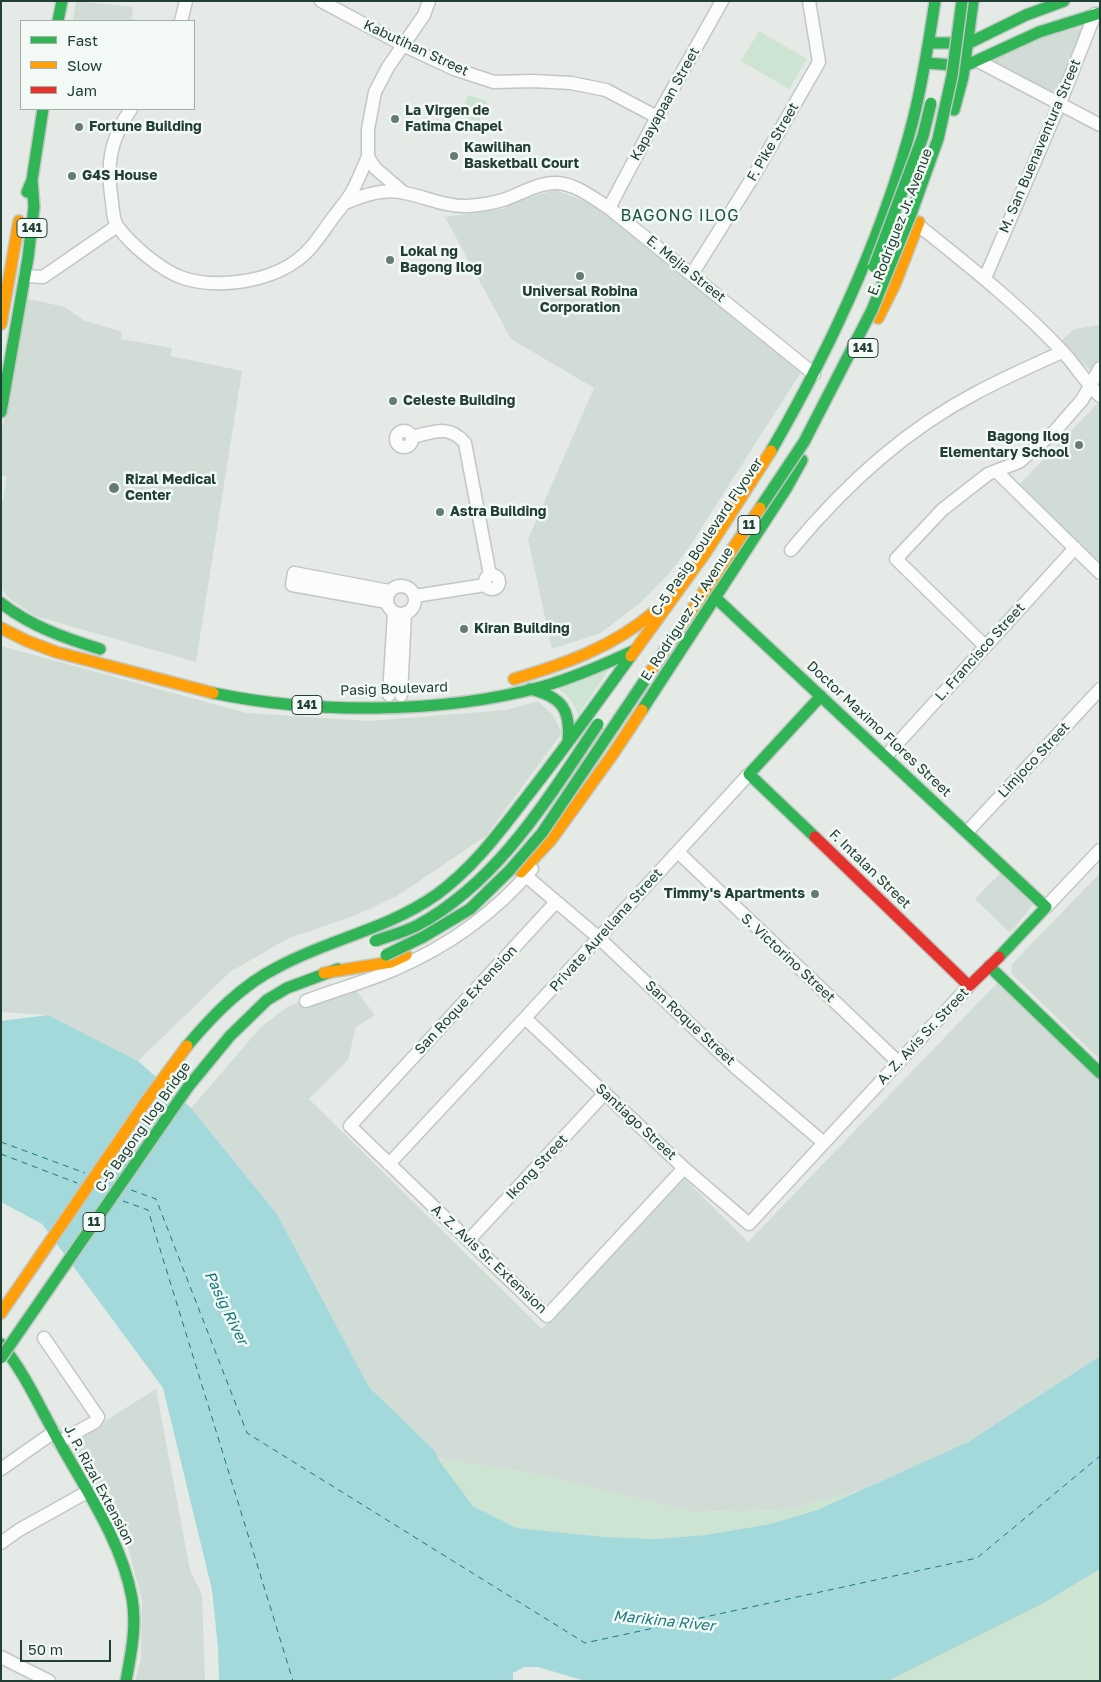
<!DOCTYPE html>
<html>
<head>
<meta charset="utf-8">
<style>
  body { margin:0 }
  #map { position:relative; width:1101px; height:1682px; overflow:hidden; background:#e5eae7; font-family:"Golos Text",sans-serif }
  canvas { display:block }
  .frame { position:absolute; inset:0; border:2px solid #213f34; pointer-events:none }
  .legend { position:absolute; left:20px; top:20px; width:175px; height:90px; box-sizing:border-box; background:#f3f9f5; border:1px solid #9fafa8; margin:0; padding:6px 9px; list-style:none; font-size:15px; color:#213f34 }
  .legend li { display:flex; align-items:center; gap:10px; height:25px }
  .legend b { width:25px; border:1px solid #9fafa8 }
  .scale { position:absolute; left:20px; top:1640px; width:91px; height:22px; box-sizing:border-box; border:2px solid #213f34; border-top:0; padding-left:6px; font-size:15px; line-height:18px; white-space:nowrap; color:#213f34; -webkit-text-stroke:4px #f3f9f5; paint-order:stroke }
</style>
</head>
<body>
<div id="map">
<canvas width="1101" height="1682"></canvas>
<div class="frame"></div>
<ul class="legend">
<li><b style="height:6px;background:#30b455"></b>Fast</li>
<li><b style="height:6px;background:#ff9f0a"></b>Slow</li>
<li><b style="height:6px;background:#e5322d"></b>Jam</li>
</ul>
<div class="scale">50 m</div>
</div>
<script>
const c = document.querySelector('canvas').getContext('2d');
c.lineJoin = 'round';
function fill(path, color) {
  c.fillStyle = color;
  c.fill(path, 'evenodd');
}
function strokePath(path, color, width, dash) {
  c.strokeStyle = color;
  c.lineWidth = width;
  c.lineCap = dash ? 'butt' : 'round';
  c.setLineDash(dash || []);
  c.stroke(path);
}
function write(font, color, halo, rows, align = 'center') {
  c.font = font + ' "Golos Text",sans-serif';
  c.lineWidth = 5;
  c.setLineDash([]);
  c.textBaseline = 'middle';
  c.strokeStyle = halo;
  c.fillStyle = color;
  for (const [text, x, y, turn = 0] of rows) {
    c.save();
    c.translate(x, y);
    c.rotate((+turn || 0) * Math.PI / 180);
    c.textAlign = isNaN(turn) ? turn : align;
    if (halo) c.strokeText(text, 0, 0);
    c.fillText(text, 0, 0);
    c.restore();
  }
}
const built = new Path2D(`
  M76 1 133 7 132 19 144 21H73Z
  M1083 27 1056 95 992 65 994 58 1041 37Z
  M556 190 599 207 803 369 688 549 667 576 640 603 601 633 552 649 528 539 594 388 511 339 445 217 501 209 529 197Z
  M24 298 65 307 83 320 122 332 121 339 172 348 171 356 242 371 196 662 35 616 10 599 1 588V501H3L7 476 1 475V436Z
  M1100 325V359L1090 370 1061 341 1074 329Z
  M1099 402H1100V568L1017 487Z
  M1 646 247 713 369 721 506 710 538 701 553 715 562 733 486 836 397 896 356 915 287 939 230 972 138 1061 48 1015 1 1012Z
  M1002 871 1033 905 1010 933 975 899Z
  M1100 873V1060L1011 973 1012 964Z
  M349 981 375 1015 356 1027 348 1060 309 1099 542 1329 684 1178 748 1242 997 983 1100 1080V1356L968 1442 861 1490 786 1510 693 1512 535 1474 438 1459 435 1451 369 1387 277 1214 191 1108 261 1027 287 1007Z
  M156 1389 190 1570 202 1595 205 1681H135L141 1659 142 1600 127 1544 109 1509 70 1443Z`);
const green = new Path2D(`
  M759 31 807 59 789 89 741 61Z
  M468 95 487 101 479 122 460 116Z
  M610 668 578 715C574 703 569 697 559 689Z
  M438 1459 535 1474 693 1512 786 1510 861 1490 817 1510 770 1524 705 1535 656 1539 606 1537 517 1528 473 1506Z
  M1100 1569V1681H888L1042 1604Z`);
const water = new Path2D(`
  M48 1015 138 1061 191 1108 277 1214 369 1387 435 1451 438 1459 473 1506 517 1528 606 1537 656 1539 705 1535 770 1524 817 1510 968 1442 1100 1356V1569L1042 1604 888 1681H585L538 1667H524L513 1673V1681H219L218 1648 212 1590 163 1388 42 1224 1 1202V1021Z`);
const ferry = new Path2D(`
  M1 1142 85 1173
  M1 1154 77 1183
  M131 1190 156 1199 247 1433 585 1643 977 1558 1100 1456
  M123 1201 148 1210 293 1681`);
const street = new Path2D(`
  M321 1 403 45 454 69 494 82 533 81 571 83 606 90 657 117
  M181 21 186 1
  M978 61 1100 125
  M131 109C110 139 106 165 112 202 113 210 113 221 118 227 131 245 162 271 183 278 217 289 267 282 296 261 313 249 322 232 335 215 342 206 349 198 354 188 359 178 363 167 368 157
  M403 192 375 168 368 157V129L375 92 388 67 424 15 429 1
  M345 203C364 195 384 188 405 193 426 197 446 207 468 206 481 205 494 203 506 199 522 193 540 182 557 183 576 184 593 198 609 208L814 374
  M609 208 657 117 722 1
  M918 225C968 265 1019 305 1063 352 1076 366 1086 383 1100 396
  M692 274 756 172 819 62 809 1
  M25 276 43 277 117 226
  M985 278 1060 103 1095 14
  M396 439a8 8 0 1 1 16 0a8 8 0 1 1-16 0Z
  M412 437C434 432 449 424 465 443L490 575
  M997 472 1100 573
  M791 550C843 487 903 431 976 393 1004 378 1033 365 1062 352
  M485 582a7 7 0 1 1 14 0a7 7 0 1 1-14 0Z
  M387 600a14 14 0 1 1 28 0a14 14 0 1 1-28 0Z
  M415 596 485 585
  M387 602 292 585 294 573 389 591
  M985 646 896 559 942 510 988 474 1019 462 1054 432 1082 400 1100 368
  M389 695 394 612
  M401 695 405 613
  M886 756 1075 548
  M968 831 1100 689
  M678 852 898 1062
  M526 876 599 938 735 1067 824 1143
  M556 902 350 1126 547 1316 684 1168
  M1046 907 1100 850
  M306 1001C335 990 365 982 393 970 447 947 494 914 532 869
  M525 1018 684 1168 749 1224 969 986
  M389 1164 525 1018 749 774
  M469 1240 605 1093
  M44 1338 98 1417 95 1422 59 1442
  M1 1469 54 1432
  M1 1543 19 1530 87 1492
  M1 1657 49 1681`);
const fast = new Path2D(`
  M58 21 62 1
  M930 43H969L1026 15 1064 1
  M926 63 965 66 1039 32 1100 13
  M954 110 963 77 973 1
  M27 192 32 180 43 109
  M1 412 28 258 34 207 32 180
  M771 451C831 347 883 237 913 120 923 81 929 41 935 1
  M705 588 1046 907 999 957
  M1 603C31 626 64 638 100 649
  M530 689C562 697 571 709 568 742
  M213 693C314 714 441 714 541 687 573 678 603 665 633 651
  M642 710 786 489 802 460
  M815 837 749 774 821 696
  M989 966 1100 1073
  M187 1046C213 1015 242 985 278 967 329 939 386 930 436 895 472 869 498 834 525 799 562 752 596 704 631 656
  M188 1087 230 1036 267 1000 287 988 338 969
  M1 1344C25 1373 39 1406 57 1438 85 1488 122 1542 132 1598 137 1626 131 1654 126 1681`);
const slow = new Path2D(`
  M878 318 895 284 919 222
  M1 324 19 221
  M1 628 27 641 56 652 213 693
  M631 656 706 552 771 451
  M514 679C565 664 613 647 654 612
  M521 872 551 840 613 754 642 710
  M324 973 391 962 406 955
  M1 1313 145 1103 187 1046`);
const jam = new Path2D(`
  M815 837 969 986 999 957`);
const fastBridge = new Path2D(`
  M874 267 923 136 931 103
  M760 508 804 442 872 310 911 214 938 139 952 76 962 1
  M375 941C389 936 405 932 418 925 499 881 548 798 598 724
  M386 955 423 937 470 909 509 871 542 833 649 674
  M1 1358 188 1087`);
const slowBridge = new Path2D(`
  M649 674 760 508`);
const markers = [
  [395,119,5,"#667b73"],
  [79,127,5,"#667b73"],
  [454,156,5,"#667b73"],
  [72,176,5,"#667b73"],
  [390,260,5,"#667b73"],
  [580,276,5,"#667b73"],
  [393,401,5,"#667b73"],
  [1079,445,5,"#667b73"],
  [114,488,6,"#667b73"],
  [440,512,5,"#667b73"],
  [464,629,5,"#667b73"],
  [815,894,5,"#667b73"]
];
const shields = [
  [32,228,30],
  [863,348,30],
  [749,525,22],
  [307,705,30],
  [94,1222,22]
];
const shieldNames = [
  ["141",32,228],
  ["141",863,348],
  ["11",749,525],
  ["141",307,705],
  ["11",94,1222]
];
const streetNames = [
  ["Kabutihan Street",416,48,25],
  ["Kapayapaan Street",665,104,-61],
  ["F. Pike Street",773,142,-60],
  ["M. San Buenaventura Street",1040,146,-67],
  ["E. Rodriguez Jr. Avenue",900,222,-69],
  ["E. Mejia Street",686,269,39],
  ["C-5 Pasig Boulevard Flyover",707,537,-56],
  ["E. Rodriguez Jr. Avenue",687,614,-57],
  ["L. Francisco Street",980,652,-48],
  ["Pasig Boulevard",394,689,-2],
  ["Doctor Maximo Flores Street",879,729,43],
  ["Limjoco Street",1034,760,-47],
  ["F. Intalan Street",870,869,44],
  ["Private Aurellana Street",606,930,-48],
  ["S. Victorino Street",788,958,43],
  ["San Roque Extension",466,1000,-47],
  ["San Roque Street",690,1023,43],
  ["A. Z. Avis Sr. Street",923,1036,-47],
  ["Santiago Street",636,1122,43],
  ["C-5 Bagong Ilog Bridge",143,1127,-55],
  ["Ikong Street",537,1167,-47],
  ["A. Z. Avis Sr. Extension",489,1259,43],
  ["J. P. Rizal Extension",99,1485,62]
];
const poiNames = [
  ["La Virgen de",405,111],
  ["Fatima Chapel",405,127],
  ["Fortune Building",89,127],
  ["Kawilihan",464,148],
  ["Basketball Court",464,164],
  ["G4S House",82,176],
  ["Lokal ng",400,252],
  ["Bagong Ilog",400,268],
  ["Universal Robina",580,292,"center"],
  ["Corporation",580,308,"center"],
  ["Celeste Building",403,401],
  ["Bagong Ilog",1069,437,"right"],
  ["Elementary School",1069,453,"right"],
  ["Rizal Medical",125,480],
  ["Center",125,496],
  ["Astra Building",450,512],
  ["Kiran Building",474,629],
  ["Timmy's Apartments",805,894,"right"]
];
const waterNames = [
  ["Pasig River",226,1308,64],
  ["Marikina River",664,1621,6]
];
const quarterNames = [
  ["BAGONG ILOG",680,216]
];
fill(built, '#d2dcd7');
fill(green, '#cde4d2');
fill(water, '#a3d9db');
strokePath(ferry, '#17797f', 1, [6, 5]);
strokePath(street, '#c2c7c4', 15);
strokePath(fast, '#c0c8c4', 14);
strokePath(slow, '#c0c8c4', 14);
strokePath(jam, '#c0c8c4', 14);
strokePath(street, '#fbfcfb', 12);
strokePath(fast, '#30b455', 11);
strokePath(slow, '#ff9f0a', 11);
strokePath(jam, '#e5322d', 11);
strokePath(fastBridge, '#bcc6c2', 14, []);
strokePath(slowBridge, '#bcc6c2', 14, []);
strokePath(fastBridge, '#30b455', 11);
strokePath(slowBridge, '#ff9f0a', 11);
for (const [x, y, r, color] of markers) {
  const dot = new Path2D();
  dot.arc(x, y, r, 0, 2 * Math.PI);
  c.fillStyle = color;
  c.fill(dot);
  strokePath(dot, '#f3f9f5', 2);
}
for (const [x, y, w] of shields) {
  const box = new Path2D();
  box.roundRect(x - w / 2, y - 9.5, w, 19, 4);
  c.fillStyle = '#f3f9f5';
  c.fill(box);
  strokePath(box, '#213f34', 1);
}
write('bold 12px', '#213f34', null, shieldNames);
write('14px', '#213f34', '#f3f9f5', streetNames);
write('bold 14px', '#213f34', '#f3f9f5', poiNames, 'left');
write('italic 15px', '#17797f', '#f3f9f5', waterNames);
c.letterSpacing = '1px';
write('16px', '#1b533f', '#f3f9f5', quarterNames);
c.letterSpacing = '0px';
</script>
</body>
</html>
